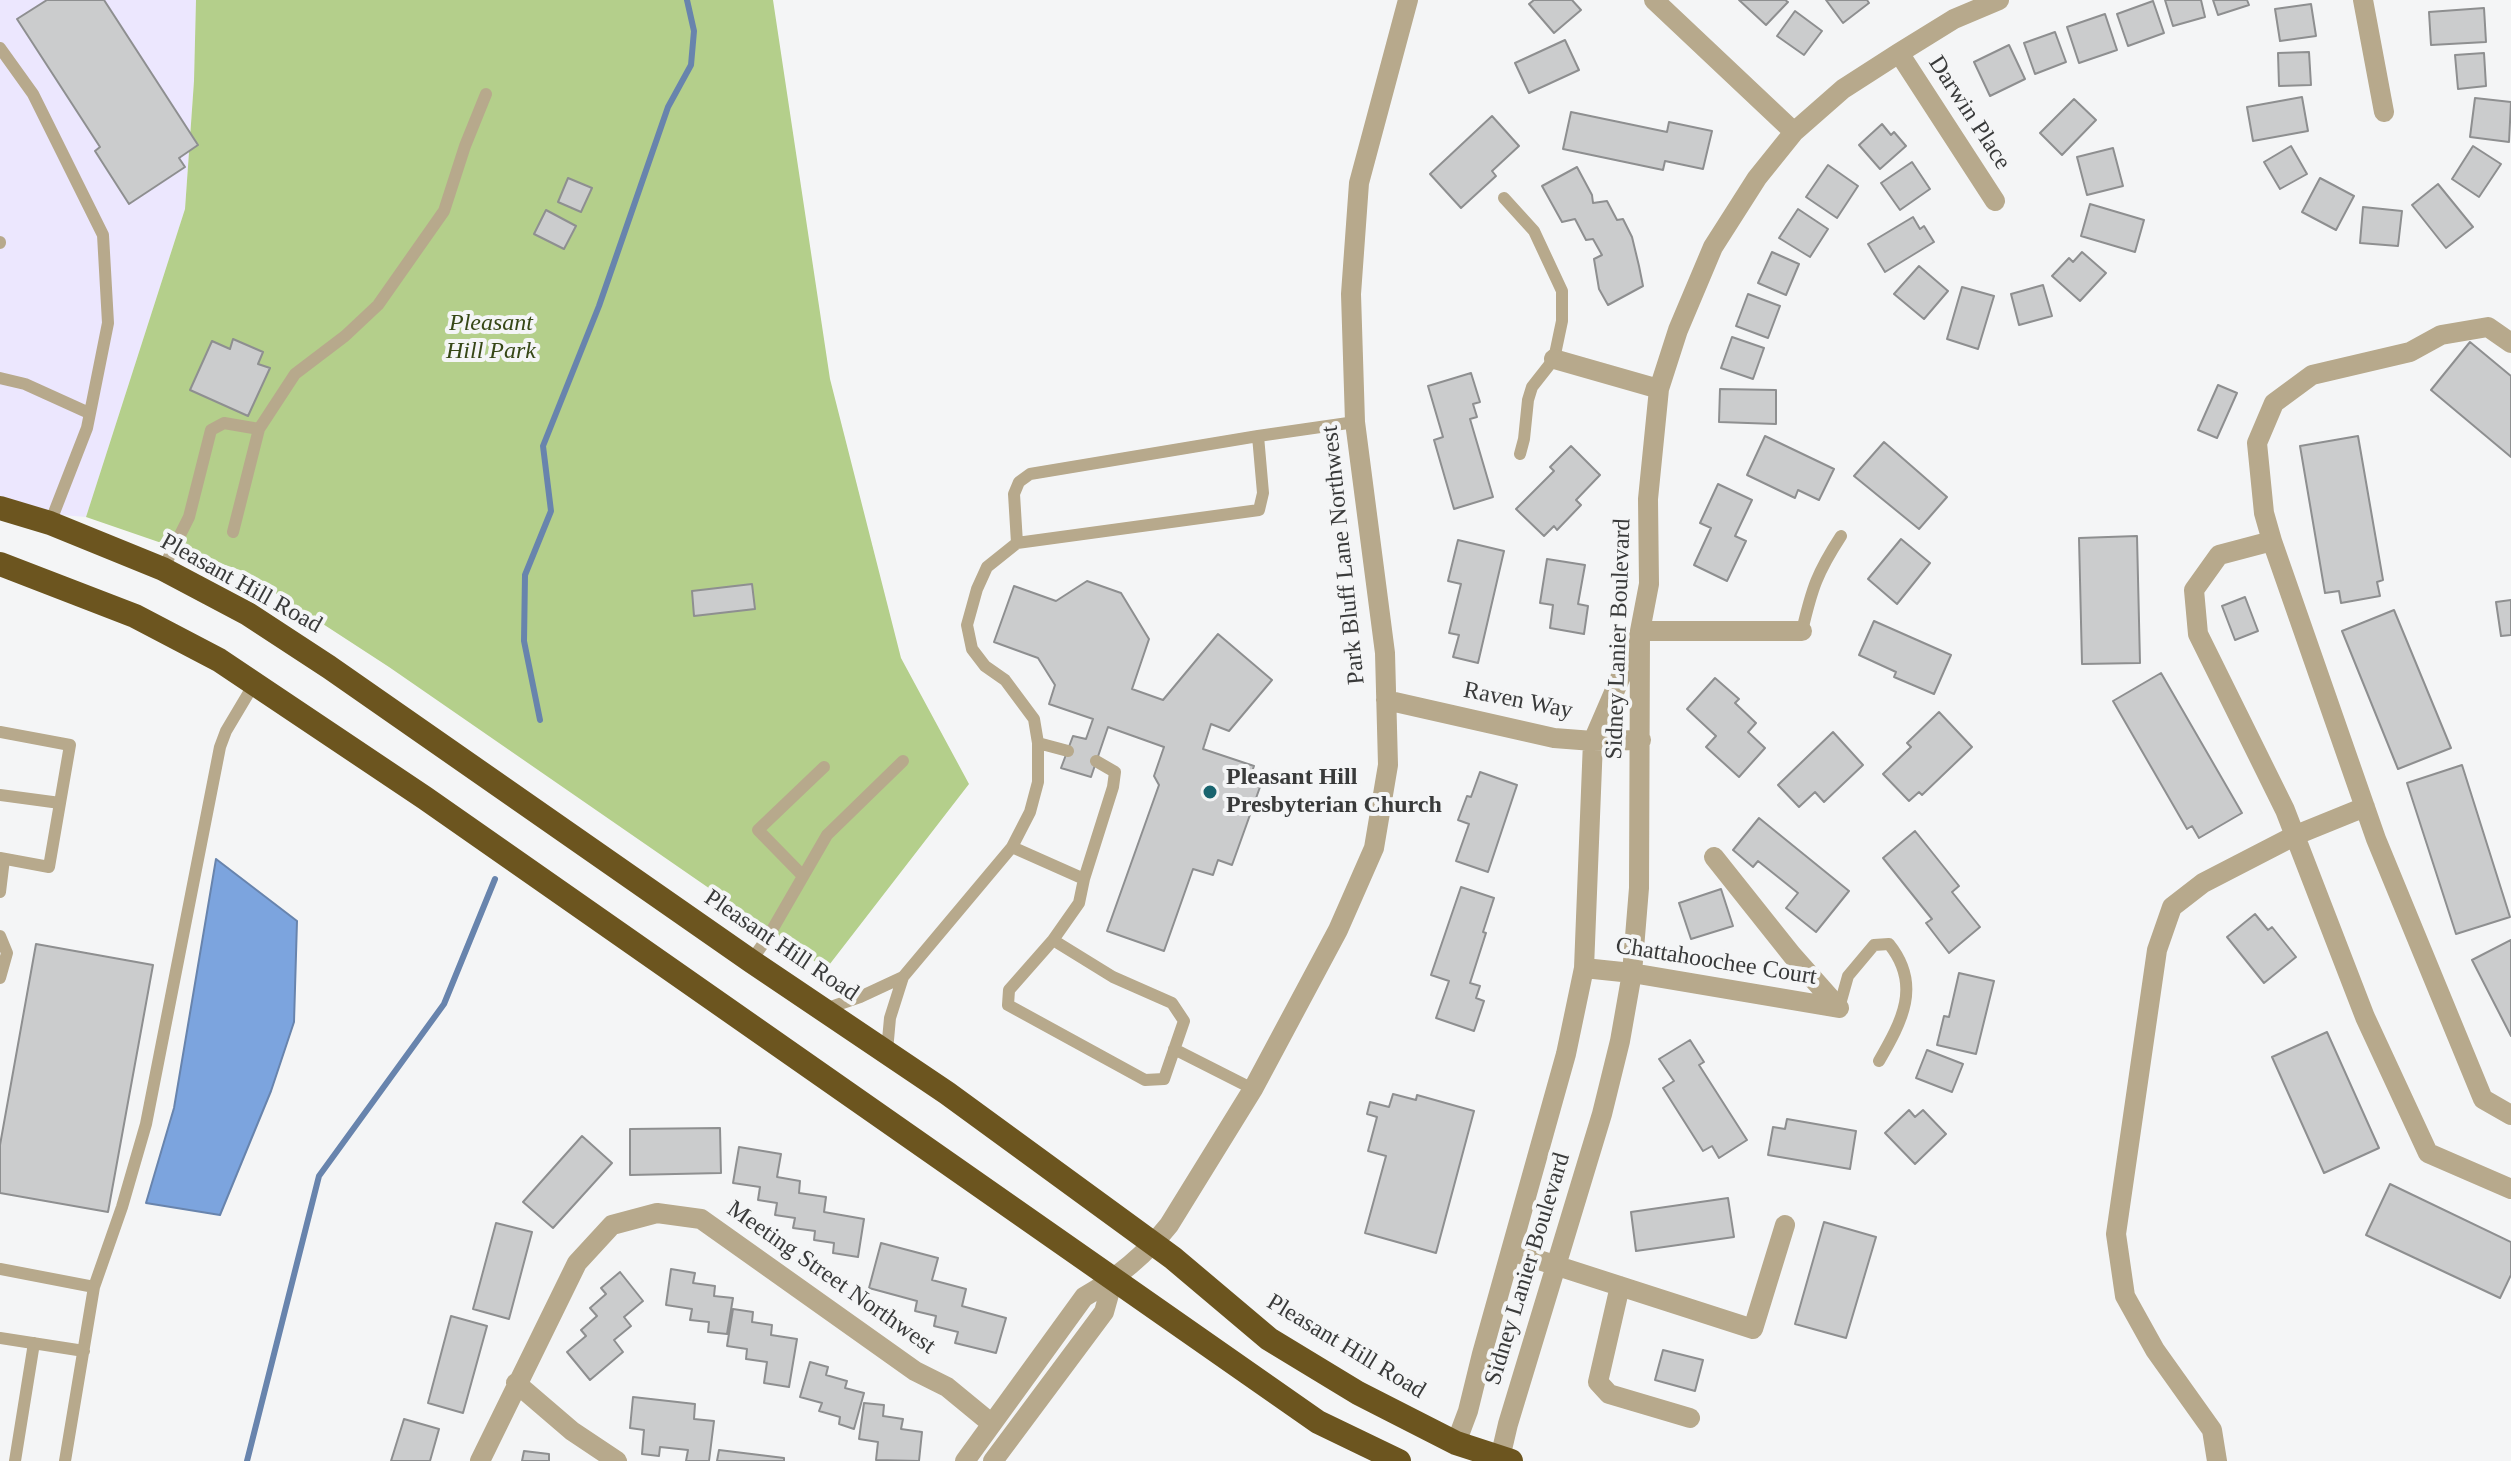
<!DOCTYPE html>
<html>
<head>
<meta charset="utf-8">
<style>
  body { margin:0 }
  canvas { display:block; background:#f4f5f6 }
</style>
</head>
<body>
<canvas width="2511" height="1461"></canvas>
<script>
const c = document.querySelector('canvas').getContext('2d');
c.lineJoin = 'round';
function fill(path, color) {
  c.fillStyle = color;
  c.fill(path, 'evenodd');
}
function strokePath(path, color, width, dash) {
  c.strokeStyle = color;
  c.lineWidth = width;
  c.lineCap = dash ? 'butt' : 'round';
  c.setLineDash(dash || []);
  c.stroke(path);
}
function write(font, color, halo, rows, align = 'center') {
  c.font = font + ' "Times New Roman",serif';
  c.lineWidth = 8;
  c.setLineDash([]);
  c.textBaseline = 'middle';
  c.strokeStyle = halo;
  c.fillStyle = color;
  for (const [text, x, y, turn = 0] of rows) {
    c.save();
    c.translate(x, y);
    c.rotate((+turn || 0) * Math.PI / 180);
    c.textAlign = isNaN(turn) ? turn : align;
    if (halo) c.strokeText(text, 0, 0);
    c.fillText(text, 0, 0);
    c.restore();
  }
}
const commercial = new Path2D(`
  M0 0H196L194 81 185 209 86 517 0 510Z`);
const green = new Path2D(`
  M196 0H773L830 379 901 658 969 784 826 969 389 667 240 570 86 517 185 209 194 81Z`);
const water = new Path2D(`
  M216 859 297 921 294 1022 271 1091 220 1215 146 1203 174 1108Z`);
const stream = new Path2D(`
  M540 720 524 641 525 575 551 511 543 446 599 306 668 107 691 65 694 31 687 0
  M247 1461 319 1176 444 1004 495 879`);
const building = new Path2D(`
  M47 0H104L198 145 179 158 185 167 129 204 95 151 100 147 17 19Z
  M1534 0H1572L1581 10 1554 33 1529 4Z
  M1739 0H1785L1788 2 1766 25Z
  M1826 0H1867L1869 3 1843 23Z
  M2165 0H2201L2205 17 2173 26Z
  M2213 0H2247L2249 5 2218 15Z
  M2153 1 2164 33 2128 46 2117 14Z
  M2311 4 2316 36 2280 41 2275 9Z
  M2484 8 2486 42 2431 45 2429 12Z
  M1795 11 1822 31 1804 55 1777 36Z
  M2105 14 2117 50 2079 63 2067 27Z
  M2055 32 2066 62 2035 74 2024 43Z
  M1565 40 1579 70 1529 93 1515 63Z
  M2009 45 2025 79 1990 96 1974 62Z
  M2309 52 2311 85 2279 86 2278 53Z
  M2484 53 2486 86 2458 89 2455 55Z
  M2302 97 2308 131 2253 141 2247 107Z
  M2475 98 2511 102 2509 142 2470 137Z
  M2074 99 2096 120 2062 155 2040 133Z
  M1571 112 1667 132 1669 122 1712 131 1703 169 1665 161 1663 170 1563 149Z
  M1492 116 1519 146 1492 171 1496 176 1461 208 1430 174Z
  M1882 124 1891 135 1894 132 1906 146 1880 169 1859 145Z
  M2291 146 2307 174 2280 189 2264 162Z
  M2473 146 2501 164 2479 197 2452 179Z
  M2113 148 2123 186 2087 195 2077 157Z
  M1912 162 1930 189 1900 210 1881 183Z
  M1828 165 1858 186 1837 218 1806 197Z
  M1577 167 1592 195 1593 203 1607 201 1617 220 1623 219 1632 237 1639 266 1643 286 1608 305 1599 289 1594 259 1602 255 1593 239 1586 240 1575 219 1562 222 1542 186Z
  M568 178 592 188 581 212 558 202Z
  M2320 178 2354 196 2336 230 2302 212Z
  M2438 184 2473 227 2446 248 2412 205Z
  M2090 204 2144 220 2135 252 2081 236Z
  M2363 207 2402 211 2398 246 2360 243Z
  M1798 209 1828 229 1810 257 1779 238Z
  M546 210 576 226 564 249 534 234Z
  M1913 217 1920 229 1924 226 1934 242 1885 272 1868 244Z
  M1772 252 1799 264 1786 295 1758 283Z
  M2082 252 2106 273 2080 301 2052 276 2069 258 2073 262Z
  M1919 266 1948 291 1924 319 1894 294Z
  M2043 285 2052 316 2019 325 2011 294Z
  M1962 287 1994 296 1978 349 1947 339Z
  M1748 294 1780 306 1768 338 1736 326Z
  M1732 337 1764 348 1753 379 1721 368Z
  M233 339 263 352 258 364 270 368 248 416 190 390 212 341 230 349Z
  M2470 342 2511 376V457L2431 390Z
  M1471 373 1480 402 1473 404 1477 417 1470 419 1493 497 1454 509 1434 440 1443 437 1428 386Z
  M2218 385 2237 393 2217 438 2198 430Z
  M1720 389 1776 390V424L1719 422Z
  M1765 436 1834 469 1819 500 1798 490 1795 498 1747 475Z
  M2358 436 2383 580 2377 582 2380 596 2341 603 2339 591 2325 593 2300 446Z
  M1884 442 1947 497 1919 529 1854 476Z
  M1571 446 1600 475 1576 500 1581 505 1557 530 1554 526 1544 536 1516 509 1554 471 1550 467Z
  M1718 484 1752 500 1735 536 1746 541 1727 581 1694 565 1711 528 1700 523Z
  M2137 536 2140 663 2082 664 2079 538Z
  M1901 539 1930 563 1897 604 1868 579Z
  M1458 540 1504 551 1478 663 1453 657 1459 635 1449 633 1461 584 1448 581Z
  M1547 559 1585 565 1578 604 1588 606 1584 634 1550 628 1553 605 1540 603Z
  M1087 581 1121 593 1149 639 1132 689 1163 700 1218 634 1272 680 1229 731 1211 724 1203 749 1254 766 1248 783 1260 787 1232 865 1218 860 1213 875 1193 869 1164 951 1107 931 1159 785 1154 776 1164 747 1108 727 1091 777 1061 768 1073 736 1086 739 1093 719 1049 704 1055 685 1038 658 994 642 1014 586 1056 601Z
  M752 584 755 609 694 616 692 591Z
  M2245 597 2258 631 2235 640 2222 606Z
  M2511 600V635L2501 636 2496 602Z
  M2394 610 2451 748 2398 769 2342 631Z
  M1874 621 1951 655 1934 694 1894 677 1896 672 1859 655Z
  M2161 673 2242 813 2199 838 2192 826 2187 829 2113 701Z
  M1715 678 1739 699 1735 703 1756 723 1748 732 1765 748 1739 777 1706 747 1716 736 1687 709Z
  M1939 712 1972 747 1922 795 1919 792 1909 801 1883 774 1911 747 1907 743Z
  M1833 732 1863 765 1824 802 1815 792 1799 807 1778 785Z
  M2462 765 2510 917 2456 934 2407 783Z
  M1480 772 1517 785 1488 872 1456 861 1469 824 1458 820 1467 796 1471 797Z
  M1759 818 1849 891 1816 932 1786 908 1798 893 1758 861 1753 867 1733 850Z
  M1915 831 1959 886 1952 892 1980 927 1949 953 1926 923 1932 919 1883 858Z
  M1461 887 1494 898 1483 932 1486 933 1470 983 1480 986 1476 998 1484 1001 1474 1031 1436 1018 1449 981 1431 975Z
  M1721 889 1733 926 1691 939 1679 903Z
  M2255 914 2268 930 2272 927 2296 957 2264 983 2227 937Z
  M2511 940V1036L2472 960Z
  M36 944 153 965 108 1212 0 1193V1145Z
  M1959 973 1994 981 1976 1054 1937 1045 1944 1016 1949 1017Z
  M2327 1032 2379 1148 2324 1173 2272 1057Z
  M1690 1040 1704 1062 1699 1065 1747 1140 1719 1158 1712 1146 1703 1151 1663 1088 1674 1081 1659 1059Z
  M1927 1050 1963 1064 1952 1092 1916 1078Z
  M1393 1094 1416 1100 1417 1095 1474 1111 1436 1253 1365 1233 1386 1156 1368 1151 1377 1117 1367 1114 1370 1102 1389 1107Z
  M1909 1110 1915 1117 1923 1110 1946 1134 1915 1164 1885 1133Z
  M1787 1119 1856 1131 1850 1169 1768 1155 1773 1127 1785 1129Z
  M720 1128 721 1173 630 1175V1129Z
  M582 1136 612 1163 553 1228 523 1202Z
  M739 1147 781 1154 777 1177 800 1181 799 1193 826 1197 824 1212 864 1219 858 1257 833 1253 834 1243 814 1240 815 1231 793 1228 795 1218 775 1215 777 1203 758 1200 760 1187 733 1183Z
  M2390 1184 2511 1242V1275L2500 1298 2366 1235Z
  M1728 1198 1734 1237 1636 1251 1631 1212Z
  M1824 1222 1876 1237 1846 1338 1795 1324Z
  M496 1223 532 1232 509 1319 473 1309Z
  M881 1243 938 1258 932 1280 966 1289 962 1306 1006 1318 996 1353 955 1343 958 1332 934 1326 936 1316 915 1311 917 1301 869 1288Z
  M671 1269 695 1273 693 1283 715 1286 714 1296 733 1298 727 1334 708 1332 709 1322 690 1320 692 1309 666 1305Z
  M620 1272 643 1301 624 1317 631 1326 614 1340 623 1352 590 1380 567 1352 586 1336 581 1330 597 1316 590 1308 606 1294 601 1288Z
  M733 1309 753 1312 752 1322 772 1325 771 1335 797 1339 789 1387 764 1383 767 1362 746 1359 747 1349 727 1346Z
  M451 1316 487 1326 463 1413 428 1403Z
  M1663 1350 1703 1360 1695 1391 1655 1380Z
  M810 1362 828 1367 826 1375 847 1381 845 1388 864 1393 854 1429 839 1424 840 1417 819 1411 822 1403 800 1397Z
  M633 1397 695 1404 694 1419 714 1421 709 1461H686L688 1450 660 1447 659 1456 642 1454 644 1430 630 1428Z
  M864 1403 884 1405 883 1416 903 1419 901 1429 922 1432 919 1461 876 1460 878 1442 859 1439Z
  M404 1419 439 1429 430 1461H391Z
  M719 1450 784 1458V1461H717Z
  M524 1451 549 1454V1461H522Z`);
const lane = new Path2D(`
  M0 48 33 94 103 235 108 323 87 428 50 523
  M1504 198 1534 231 1562 291V321L1554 359 1532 387 1528 400 1524 439 1520 454
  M0 242V243
  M0 378 25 384 89 413
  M259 429 295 374 345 336 378 305 444 211 465 146 486 94
  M1017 543 1014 494 1019 482 1030 474 1258 436
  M163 569 189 517 211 430 224 423 259 429 233 532
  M1802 631C1812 588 1817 573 1841 536
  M0 732 70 745 60 803 0 795
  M1038 743 1068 751
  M1012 847 1084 879 1079 903 1053 940 1009 990 1008 1005 1145 1080 1164 1079 1184 1021 1172 1003 1113 977 1053 940
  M0 858 49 867 60 803
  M803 876 758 830 824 767
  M1084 879 1113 787 1115 772 1096 761
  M0 892 4 859
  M0 936 7 953 0 978
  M751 961 768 937 827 835 903 761
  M1839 1008 1848 976 1874 945 1889 944C1922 985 1902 1021 1879 1061
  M825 1009 860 997 903 977
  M1174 1049 1253 1089
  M887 1051 890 1018 903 977 1012 847 1030 812 1038 782V743L1034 719 1005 680 985 666 972 649 967 625 977 589 987 567 1017 543 1259 510 1263 493 1258 436 1355 422
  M0 1269 94 1287
  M0 1338 84 1351
  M15 1461 34 1343
  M65 1461 94 1287 122 1207 146 1124 220 747 226 731 254 684`);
const street = new Path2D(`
  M1654 0 1794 132
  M2363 0 2384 112
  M1899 53 1995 201
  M2511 343 2488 327 2441 335 2410 352 2312 375 2274 403 2257 443 2264 513 2272 541 2376 839 2483 1099 2511 1115
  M1554 359 1659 389
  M2272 541 2219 555 2194 590 2198 634 2285 810 2365 1017 2428 1153 2511 1189
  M1640 631H1802
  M1386 700 1554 738 1593 741 1641 740
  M1714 857 1792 955 1839 1008
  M1584 968 1632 973 1839 1008
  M1511 1251 1753 1329 1785 1225
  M1620 1286 1598 1382 1609 1394 1690 1418
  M516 1383 572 1431 617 1461
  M1456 1443 1468 1411 1482 1354 1566 1054 1584 968 1593 741 1637 639
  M1500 1458 1508 1424 1602 1114 1620 1041 1632 973 1639 888 1640 631 1649 584 1648 499 1659 389 1678 330 1713 247 1757 178 1794 132 1843 89 1899 53 1954 19 1999 0
  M480 1461 577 1263 612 1225 657 1213 701 1219 915 1371 947 1387 992 1424
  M965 1461 1084 1297C1117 1278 1145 1255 1169 1225L1253 1089 1338 930 1374 848 1388 765 1385 653 1355 422 1351 294 1359 183 1408 0
  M993 1461 1104 1312 1113 1280
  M2217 1461 2212 1430 2155 1350 2125 1296 2116 1234 2157 950 2172 907 2203 883 2296 835 2365 807`);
const highway = new Path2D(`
  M0 508 50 523 163 569 248 614 329 667 751 961 947 1093 1173 1258 1269 1339 1358 1393 1456 1443 1511 1461
  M0 564 135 616 219 660 425 798 1318 1422 1399 1461`);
const markers = [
  [1210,792,8,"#19646f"]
];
const streetNames = [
  ["Darwin Place",1969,113,57],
  ["Park Bluff Lane Northwest",1344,555,-96],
  ["Pleasant Hill Road",241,584,29],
  ["Sidney Lanier Boulevard",1619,639,-88],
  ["Raven Way",1518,701,11],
  ["Pleasant Hill Road",781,946,34],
  ["Chattahoochee Court",1716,962,9],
  ["Sidney Lanier Boulevard",1528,1269,-73],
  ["Meeting Street Northwest",831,1278,35],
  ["Pleasant Hill Road",1346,1347,31]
];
const parkNames = [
  ["Pleasant",491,324],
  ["Hill Park",491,352]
];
const poiNames = [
  ["Pleasant Hill",1226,778],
  ["Presbyterian Church",1226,806]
];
fill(commercial, '#ece7fe');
fill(green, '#b4cf8b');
fill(water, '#7ca4de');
strokePath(water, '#6884ad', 2);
strokePath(stream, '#6884ad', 6);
fill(building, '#cbcccd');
strokePath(building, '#8e8f90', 2);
strokePath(lane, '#b7a98c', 12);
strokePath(street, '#b7a98c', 20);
strokePath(highway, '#6c551f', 24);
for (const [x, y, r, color] of markers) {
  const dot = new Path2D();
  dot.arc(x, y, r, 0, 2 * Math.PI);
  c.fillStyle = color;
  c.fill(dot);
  strokePath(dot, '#f4f5f6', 3);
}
write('24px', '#393a3a', '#f4f5f6', streetNames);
write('italic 24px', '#364716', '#f4f5f6', parkNames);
write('bold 24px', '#393a3a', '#f4f5f6', poiNames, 'left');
</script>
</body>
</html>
